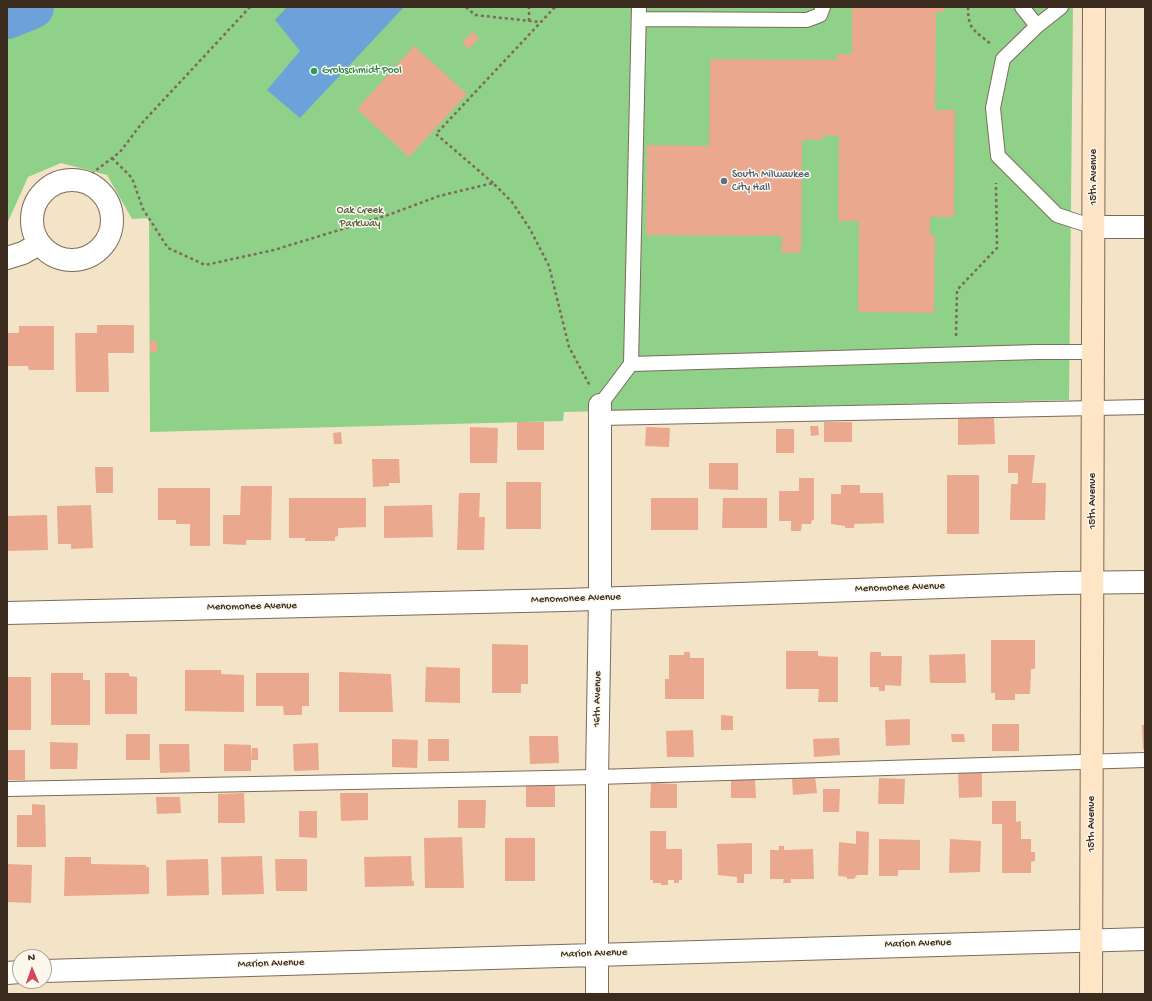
<!DOCTYPE html>
<html>
<head>
<meta charset="utf-8">
<style>
  body { margin:0 }
  #map { position:relative; width:1152px; height:1001px; overflow:hidden; background:#f3e3c7; font-family:"Gochi Hand",sans-serif }
  canvas { display:block }
  .frame { position:absolute; inset:0; border:8px solid #3b2a1e; pointer-events:none }
  .north { position:absolute; left:12px; top:949px; width:40px; height:40px; box-sizing:border-box; background:#fbf7ec; border:1px solid #aea59a; border-radius:50%; rotate:358deg; font-size:11px; font-weight:700; line-height:16px; text-align:center; color:#3b2a1e }
  .north::after { content:''; display:block; margin:auto; width:14px; height:18px; background:#d1495b; clip-path:polygon(50% 0,100% 100%,50% 72%,0 100%) }
</style>
</head>
<body>
<div id="map">
<canvas width="1152" height="1001"></canvas>
<div class="frame"></div>
<div class="north">N</div>
</div>
<script>
const c = document.querySelector('canvas').getContext('2d');
c.lineJoin = 'round';
function fill(path, color) {
  c.fillStyle = color;
  c.fill(path, 'evenodd');
}
function strokePath(path, color, width, dash) {
  c.strokeStyle = color;
  c.lineWidth = width;
  c.lineCap = dash ? 'butt' : 'round';
  c.setLineDash(dash || []);
  c.stroke(path);
}
function write(font, color, halo, rows, align = 'center') {
  c.font = font + ' "Gochi Hand",sans-serif';
  c.lineWidth = 3;
  c.setLineDash([]);
  c.textBaseline = 'middle';
  c.strokeStyle = halo;
  c.fillStyle = color;
  for (const [text, x, y, turn = 0] of rows) {
    c.save();
    c.translate(x, y);
    c.rotate((+turn || 0) * Math.PI / 180);
    c.textAlign = isNaN(turn) ? turn : align;
    if (halo) c.strokeText(text, 0, 0);
    c.fillText(text, 0, 0);
    c.restore();
  }
}
const green = new Path2D(`
  M7 7H1073L1069 400 564 412 563 421 150 432 149 218 132 219 107 175 61 163 28 177 7 224Z`);
const water = new Path2D(`
  M287 7H404L300 118 267 90 300 51 275 20Z`);
const river = new Path2D(`
  M7 17 32 7`);
const building = new Path2D(`
  M852 7H944V12H936L935 110H955L954 217H930V235H935L934 313 858 312 859 221H838L839 136 823 135V140H802L801 253H781L782 236 646 235 647 145 709 146 710 59 837 60V54H852Z
  M472 32 479 38 469 49 462 43Z
  M414 46 467 94 409 157 357 109Z
  M97 325H134V353H108L109 392H76L75 333H97Z
  M19 326H54V370H29L28 366H7V333H19Z
  M150 341H157V352H150Z
  M994 417 995 444 958 445V418Z
  M517 422H544V450H517Z
  M824 422H852V442H824Z
  M810 426H818L819 435 811 436Z
  M470 427 498 428 497 463H470Z
  M646 427 670 428 669 447 645 446Z
  M776 429H794V453H776Z
  M341 432 342 444H334L333 433Z
  M1008 455H1035L1032 483H1046L1045 520H1010L1011 484H1018V473H1008Z
  M372 459H399L400 483H389V486L373 487Z
  M709 463H738V490L709 489Z
  M95 467H113V493H96Z
  M947 475H979V534H947Z
  M799 478H814V520H812L811 524H802L801 531H791V521H779V491H799Z
  M506 482H541V529H506Z
  M841 485H860V493H883L884 523 854 524V528H845V526L831 524V494H841Z
  M241 486H272L271 540H246V545L223 544V515H240Z
  M158 488H210V546H190V524H176V520H158Z
  M459 493H480L479 517H485L484 550H457Z
  M289 498H366V527L338 528V536L335 537V541H305V538H289Z
  M651 498H698V530H651Z
  M723 498H767V528H722Z
  M91 505 93 548 71 549V544H58L57 506Z
  M432 505 433 537 384 538V506Z
  M47 515 48 550 7 551V516Z
  M991 640H1035V669H1031L1030 694H1015V700H995V693H991Z
  M492 644 528 645V684H521V693H492Z
  M786 651H818V656L838 657V702H818L819 689H786Z
  M684 652H690V658H704V699H665V679H669V655H684Z
  M870 652H881V656H902L901 686 885 685V691H879V687H870Z
  M965 654 966 683H930L929 655Z
  M426 667 460 668V703L425 702Z
  M185 670H221V674L244 675V712L185 711Z
  M339 672 391 674 393 712H339Z
  M51 673H83V680H90V725H51Z
  M105 673H129V676L137 677V714H105Z
  M256 673H309V706H302V715H284L283 706H256Z
  M7 677H31V730H7Z
  M721 715 733 716V730H721Z
  M910 719V745L886 746 885 720Z
  M992 724H1019V751H992Z
  M1142 725H1145V749H1143Z
  M693 730 694 757H667L666 731Z
  M126 734H150V760H126Z
  M951 734H964L965 742H952Z
  M529 736H558L559 763 530 764Z
  M839 738 840 755 814 757 813 739Z
  M392 739 418 740 417 768 392 767Z
  M428 739H449V761H428Z
  M50 742 78 743 77 769H50Z
  M318 743 319 770 294 771 293 744Z
  M159 744H189L190 772 160 773Z
  M224 744 251 745V771H224Z
  M252 748H258V760H251Z
  M7 750H25V780H7Z
  M982 772V797L959 798 958 773Z
  M815 776 817 793 793 795 792 778Z
  M879 778 905 779 904 804H878Z
  M731 779H755L756 798H731Z
  M555 783V807H526V784Z
  M651 783 677 784V808H650Z
  M823 789H840L839 812H823Z
  M244 793 245 823H218V794Z
  M340 793H368V820L341 821Z
  M156 797H180L181 813 157 814Z
  M458 800H486L485 828H458Z
  M992 801H1016V822L1021 821V839H1031V852H1035V861L1031 862V873H1002V824H992Z
  M32 804 45 805 46 847H17V815H32Z
  M299 811H317V838L299 837Z
  M650 831H666V849H682V880H679V883H674V880H668V885H661V883H653V880H650Z
  M856 831 869 832 868 875H857L854 879H847V877L838 876 839 842 856 844Z
  M462 837 464 888H425L424 838Z
  M505 838H535V881H505Z
  M879 839 920 840V870H898V876H879Z
  M950 839 981 841 980 872 949 873Z
  M752 843V874H744V883H737V877L718 875 717 844Z
  M779 846H784V850L813 849 814 879H791V883H783L784 879H770V850H779Z
  M262 856 264 894 222 895 221 857Z
  M411 856 412 881H414V886L365 887 364 857Z
  M65 857H91V864L146 865V867H149V894L64 896Z
  M208 859 209 895 167 896 166 860Z
  M275 859H307V891H276Z
  M7 864 32 865 31 903 7 902Z`);
const path = new Path2D(`
  M466 7 475 15 540 22
  M968 7C968 30 974 30 991 44
  M529 21V7
  M112 158 132 178 143 209 168 248 205 265 274 250 388 215 439 196 493 183 512 202 530 229 549 266 569 347 590 386
  M82 181 120 152 142 123 250 7
  M493 183 436 134 555 7
  M956 336 957 290 997 248 996 183`);
const lane = new Path2D(`
  M1022 7 1037 26
  M1061 7 1037 26 1003 59 993 108 998 156 1057 215 1094 227
  M639 19 807 20 820 15 823 7
  M631 364 1037 352H1093
  M600 405 631 364 639 7
  M600 418 1145 407
  M7 789 597 777 1145 760`);
const street = new Path2D(`
  M32 220a40 40 0 1 1 80 0a40 40 0 1 1-80 0Z
  M1094 227H1145
  M7 258 23 253 39 244
  M7 613 565 600 1059 583 1145 582
  M44 971 1145 939
  M7 973 20 972
  M597 994V777L600 598V405`);
const secondary = new Path2D(`
  M1091 994 1094 7`);
const markers = [
  [314,71,4,"#2e9e5b"],
  [724,181,4,"#5c6f8a"]
];
const leisureNames = [
  ["Grobschmidt Pool",322,71]
];
const serviceNames = [
  ["South Milwaukee",732,175],
  ["City Hall",732,188]
];
const streetNames = [
  ["15th Avenue",1094,177,-90],
  ["15th Avenue",1093,501,-90],
  ["Menomonee Avenue",900,588,-2],
  ["Menomonee Avenue",576,599,-2],
  ["Menomonee Avenue",252,607,-1],
  ["16th Avenue",598,699,-89],
  ["15th Avenue",1092,824,-90],
  ["Marion Avenue",918,944,-2],
  ["Marion Avenue",594,954,-2],
  ["Marion Avenue",271,964,-2]
];
const parkNames = [
  ["Oak Creek",360,211],
  ["Parkway",360,224]
];
fill(green, '#90d189');
fill(water, '#6da1d9');
strokePath(river, '#6da1d9', 44);
fill(building, '#eaa88e');
strokePath(lane, '#7b6b59', 16);
strokePath(street, '#7b6b59', 24);
strokePath(secondary, '#7b6b59', 24);
strokePath(path, '#7b6b59', 2.5, [3, 3]);
strokePath(lane, '#fff', 14);
strokePath(street, '#fff', 22);
strokePath(secondary, '#fde5c5', 22);
for (const [x, y, r, color] of markers) {
  const dot = new Path2D();
  dot.arc(x, y, r, 0, 2 * Math.PI);
  c.fillStyle = color;
  c.fill(dot);
  strokePath(dot, '#fbf7ec', 1.5);
}
write('11px', '#27864d', '#fbf7ec', leisureNames, 'left');
write('11px', '#4e5e75', '#fbf7ec', serviceNames, 'left');
write('11px', '#3b2a1e', '#fbf7ec', streetNames);
write('11px', '#545c3e', '#fbf7ec', parkNames);
</script>
</body>
</html>
